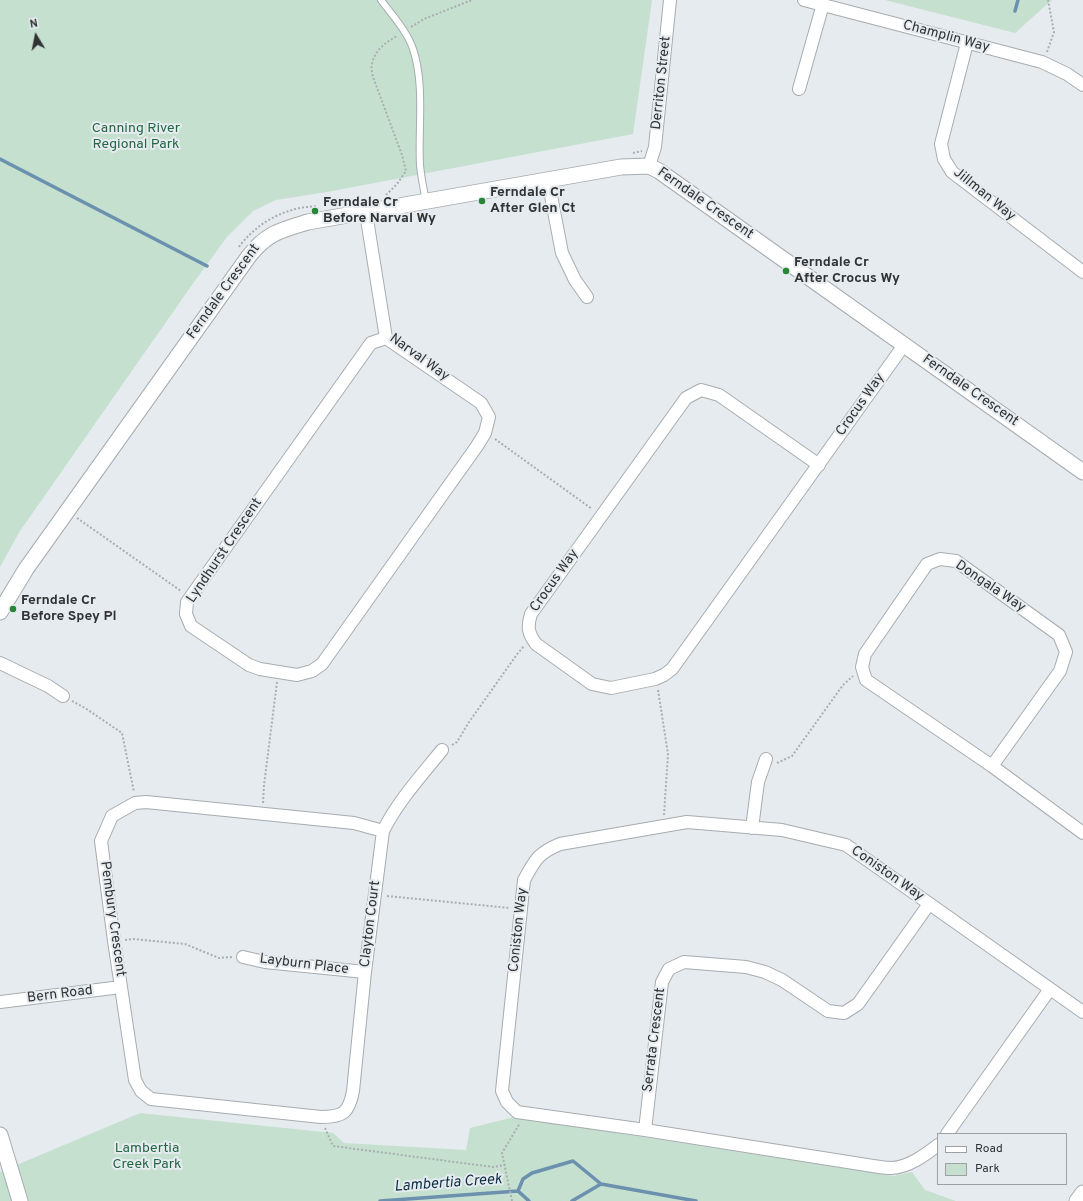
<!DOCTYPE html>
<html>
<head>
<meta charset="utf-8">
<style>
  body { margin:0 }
  #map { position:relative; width:1083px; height:1201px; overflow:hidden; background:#e6ebef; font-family:Overpass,sans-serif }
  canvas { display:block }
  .legend { position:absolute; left:937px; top:1133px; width:130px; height:52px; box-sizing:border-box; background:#e6ebef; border:1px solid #9da1a4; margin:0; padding:5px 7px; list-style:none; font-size:12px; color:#303234 }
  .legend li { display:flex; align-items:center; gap:8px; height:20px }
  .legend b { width:20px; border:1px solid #9da1a4 }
  .north { position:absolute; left:16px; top:16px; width:40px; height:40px; -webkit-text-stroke:3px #e6ebef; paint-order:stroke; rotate:350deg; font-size:11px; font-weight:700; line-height:16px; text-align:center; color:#303234 }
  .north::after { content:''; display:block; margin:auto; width:14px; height:18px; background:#303234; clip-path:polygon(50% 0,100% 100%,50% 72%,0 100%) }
</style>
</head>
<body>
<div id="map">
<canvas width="1083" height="1201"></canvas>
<ul class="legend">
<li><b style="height:5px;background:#fff"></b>Road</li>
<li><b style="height:11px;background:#c5e0cf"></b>Park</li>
</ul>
<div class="north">N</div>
</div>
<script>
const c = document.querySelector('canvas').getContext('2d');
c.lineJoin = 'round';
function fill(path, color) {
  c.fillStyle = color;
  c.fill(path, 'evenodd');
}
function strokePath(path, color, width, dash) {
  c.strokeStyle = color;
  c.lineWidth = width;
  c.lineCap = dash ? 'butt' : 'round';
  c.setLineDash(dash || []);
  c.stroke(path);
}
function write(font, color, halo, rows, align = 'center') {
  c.font = font + ' Overpass,sans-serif';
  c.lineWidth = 4;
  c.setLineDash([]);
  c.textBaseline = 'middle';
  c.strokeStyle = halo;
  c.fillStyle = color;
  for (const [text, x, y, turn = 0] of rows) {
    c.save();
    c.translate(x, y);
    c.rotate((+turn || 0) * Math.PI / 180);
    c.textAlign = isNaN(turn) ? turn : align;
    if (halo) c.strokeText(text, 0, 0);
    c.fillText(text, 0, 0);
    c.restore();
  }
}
const green = new Path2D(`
  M0 0H652L633 134 327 192 276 200 253 211 227 237 194 282 20 531 0 567Z
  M885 0H1052L1015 33Z
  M140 1113 333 1133 344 1143 466 1150 470 1128 514 1117 894 1176 912 1172 925 1190 956 1201H0V1172Z`);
const stream = new Path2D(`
  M1015 11 1018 0
  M0 159 207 266
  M518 1191 523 1179 532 1173 573 1161 601 1184
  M518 1191 529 1201
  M380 1201 518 1191
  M572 1201 601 1184 696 1201`);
const path = new Path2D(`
  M411 27 424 19 472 0
  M1047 52 1054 32 1048 0
  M633 153 642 151
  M386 195 397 184 406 171 402 155 373 77C372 73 371 68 372 64 374 51 386 42 397 36
  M239 247C252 229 271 216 292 210 300 207 309 207 317 206
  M495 439 592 509
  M77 518 181 591
  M658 690 668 754 664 815
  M72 701 85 708 122 733 134 792
  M452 745 457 742 469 722 518 653 524 646
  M777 763 792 756 843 685 853 676
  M263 803 264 785 277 682
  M387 896 510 908
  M125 940 133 939 185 944 219 958 232 957
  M325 1128 333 1146 493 1167 505 1165
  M512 1201 502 1153 520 1123`);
const service = new Path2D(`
  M381 0C392 15 407 31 413 49 425 84 418 129 420 165 421 177 424 190 426 202`);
const minor = new Path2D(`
  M804 0 1042 62 1067 74 1083 85
  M967 43 941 144 944 159 952 172 1083 272
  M799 89 823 4
  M649 166 655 147 670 0
  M548 180 562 253 575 280 587 297
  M366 213 386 338 481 403 489 417 485 433 477 446 322 664 312 671 297 675 260 669 249 665 191 626 186 614 187 602 371 343 386 338
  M819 465 719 395 701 390 686 398 531 614C527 627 528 633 536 644L592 684 611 688 655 679 664 675 672 669 904 345
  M0 663 48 686 63 696
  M992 766 1060 671 1066 652 1059 635 956 561 940 559 927 564 865 654 862 667 866 680 992 766 1083 833
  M752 828 758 782 766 759
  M383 831 354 823 146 802 135 803 112 816 101 841 114 941 135 1080 141 1091 151 1099 321 1117C343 1117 349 1113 353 1091L365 972 383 831C398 801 421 776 442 750
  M243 957 265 962 365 972
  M0 1002 121 987
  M645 1130 662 982 669 969 684 962 746 967 765 972 782 980 828 1011 844 1013 858 1004 929 904
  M947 1134 1050 989
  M938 1145C925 1155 909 1167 892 1168 886 1168 879 1167 873 1166L645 1130 517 1112 507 1102 502 1091 524 880C535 860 538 853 560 844L687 822 782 830 846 845 1083 1012`);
const tertiary = new Path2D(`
  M0 612 26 569 249 256C267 233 281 230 308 222L621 167 649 166 659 171 1083 472
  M0 1135 20 1201
  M1077 1201 1083 1193`);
const markers = [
  [482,201,4,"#288638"],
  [315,211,4,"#288638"],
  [786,271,4,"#288638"],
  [13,609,4,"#288638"]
];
const streetNames = [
  ["Champlin Way",946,37,15],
  ["Derriton Street",662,83,-84],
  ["Jillman Way",984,195,39],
  ["Ferndale Crescent",705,204,35],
  ["Ferndale Crescent",224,292,-54],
  ["Narval Way",419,358,36],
  ["Ferndale Crescent",970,391,35],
  ["Crocus Way",861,405,-55],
  ["Lyndhurst Crescent",225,551,-56],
  ["Crocus Way",555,581,-55],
  ["Dongala Way",990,587,34],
  ["Coniston Way",887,874,35],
  ["Pembury Crescent",112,919,82],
  ["Clayton Court",371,924,-83],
  ["Coniston Way",519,930,-84],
  ["Layburn Place",304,965,7],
  ["Bern Road",60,995,-7],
  ["Serrata Crescent",655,1040,-83]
];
const parkNames = [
  ["Canning River",136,129],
  ["Regional Park",136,145],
  ["Lambertia",147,1149],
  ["Creek Park",147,1165]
];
const poiNames = [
  ["Ferndale Cr",490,193],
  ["After Glen Ct",490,209],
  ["Ferndale Cr",323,203],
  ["Before Narval Wy",323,219],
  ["Ferndale Cr",794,263],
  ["After Crocus Wy",794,279],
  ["Ferndale Cr",21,601],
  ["Before Spey Pl",21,617]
];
const waterNames = [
  ["Lambertia Creek",448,1184,-4]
];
fill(green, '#c5e0cf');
strokePath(stream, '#6b91ae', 3.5);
strokePath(service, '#a7acb0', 8);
strokePath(minor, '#a7acb0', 14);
strokePath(tertiary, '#a7acb0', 17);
strokePath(path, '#aaaeb2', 2, [2, 2]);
strokePath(service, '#fff', 6);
strokePath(minor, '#fff', 12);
strokePath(tertiary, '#fff', 15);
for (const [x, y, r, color] of markers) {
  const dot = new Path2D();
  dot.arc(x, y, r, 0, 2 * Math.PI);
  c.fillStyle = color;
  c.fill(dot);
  strokePath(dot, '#e6ebef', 1.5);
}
write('14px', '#303234', '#e6ebef', streetNames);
write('14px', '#226743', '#e6ebef', parkNames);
write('bold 14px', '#303234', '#e6ebef', poiNames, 'left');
write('italic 15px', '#0e2f44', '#e6ebef', waterNames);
</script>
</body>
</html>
